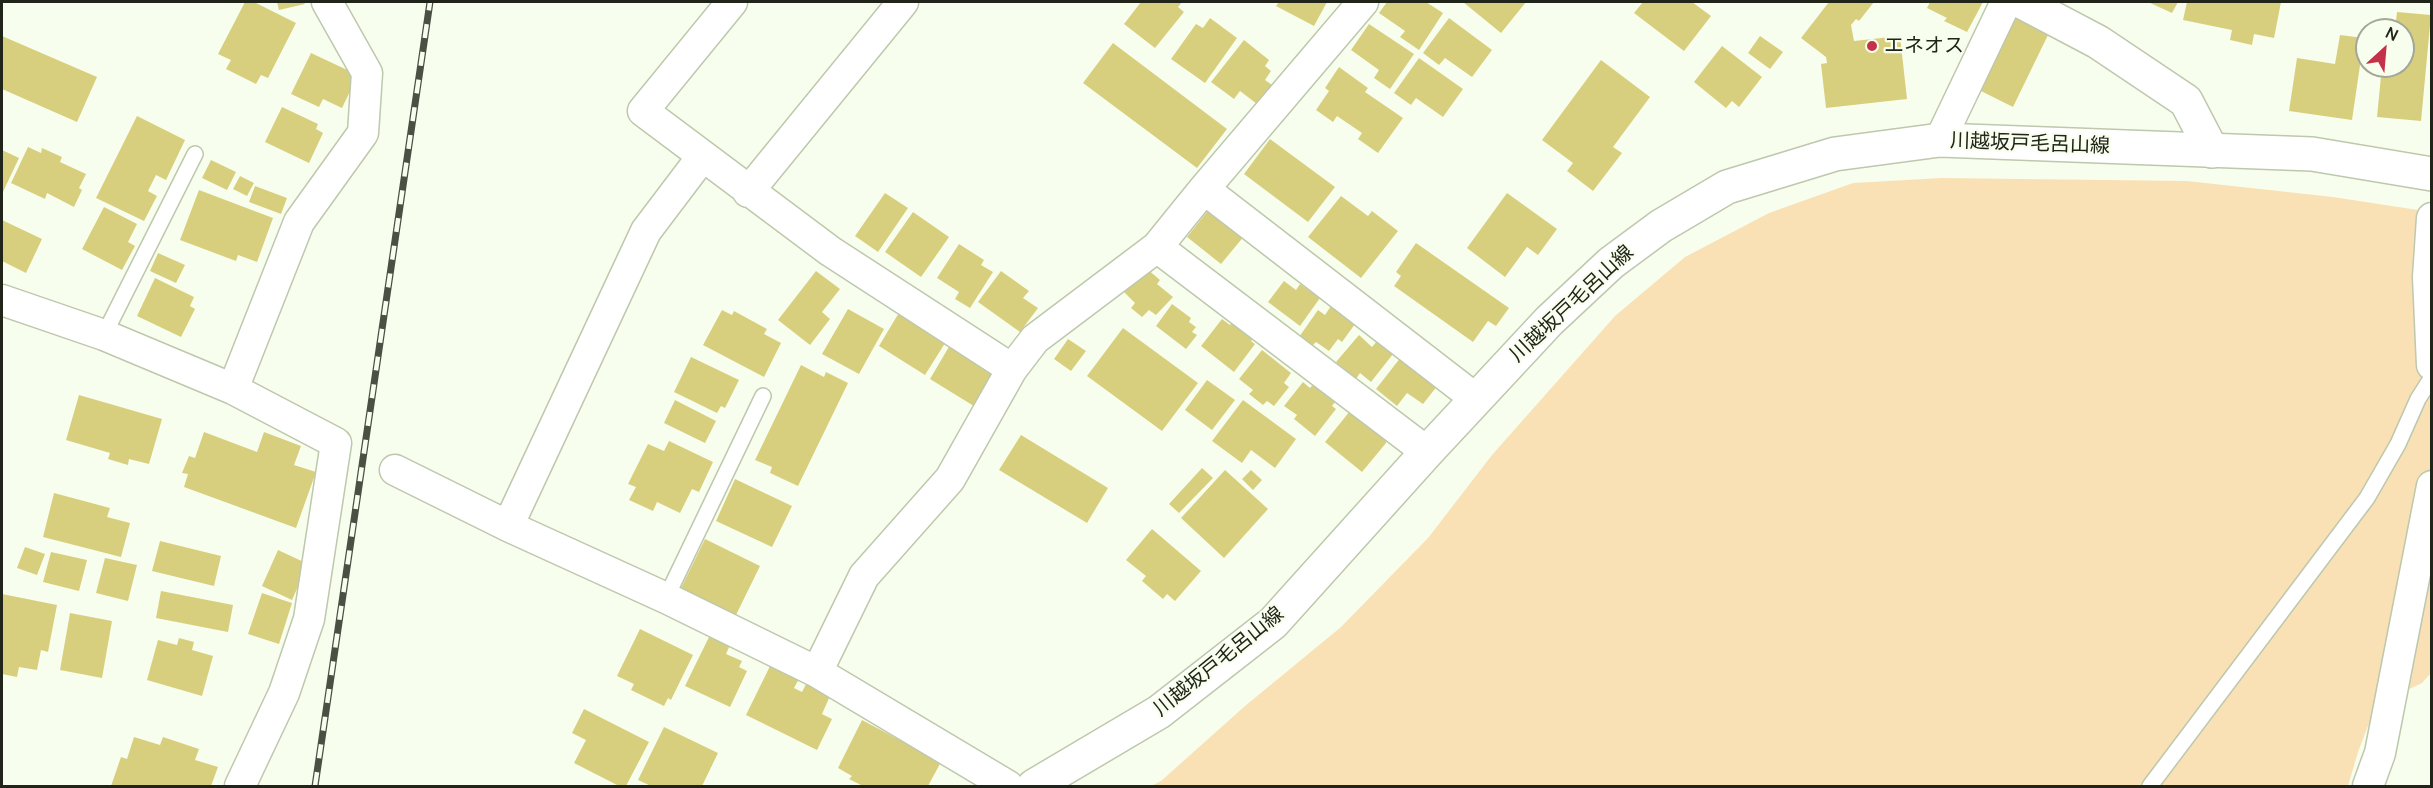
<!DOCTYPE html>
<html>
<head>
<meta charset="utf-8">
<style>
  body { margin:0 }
  #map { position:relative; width:2433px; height:788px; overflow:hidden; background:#f8feed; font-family:Manrope,sans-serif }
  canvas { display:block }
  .frame { position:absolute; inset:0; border:3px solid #202419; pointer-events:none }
  .north { position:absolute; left:2355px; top:18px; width:60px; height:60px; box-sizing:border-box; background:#f8feed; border:2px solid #a2a798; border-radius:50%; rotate:26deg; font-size:16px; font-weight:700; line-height:24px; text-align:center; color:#202419 }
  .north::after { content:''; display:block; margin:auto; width:21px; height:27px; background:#c33248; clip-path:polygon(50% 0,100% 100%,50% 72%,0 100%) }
</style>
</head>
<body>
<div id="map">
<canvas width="2433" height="788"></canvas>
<div class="frame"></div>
<div class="north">N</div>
</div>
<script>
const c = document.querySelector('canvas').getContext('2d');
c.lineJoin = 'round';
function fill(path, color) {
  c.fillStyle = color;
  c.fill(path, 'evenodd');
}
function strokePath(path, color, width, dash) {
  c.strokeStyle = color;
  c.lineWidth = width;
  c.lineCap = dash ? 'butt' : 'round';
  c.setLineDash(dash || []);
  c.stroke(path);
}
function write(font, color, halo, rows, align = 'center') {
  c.font = font + ' Manrope,"Noto Sans JP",sans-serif';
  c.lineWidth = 4.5;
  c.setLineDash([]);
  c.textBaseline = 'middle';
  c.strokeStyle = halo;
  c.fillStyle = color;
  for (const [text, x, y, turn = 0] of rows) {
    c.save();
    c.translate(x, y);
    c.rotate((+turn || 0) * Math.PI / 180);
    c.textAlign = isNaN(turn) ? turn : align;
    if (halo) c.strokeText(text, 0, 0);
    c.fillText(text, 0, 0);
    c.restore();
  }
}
const green = new Path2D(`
  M1941 178 2187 181 2333 197 2431 212V673L2422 683 2376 705 2358 752 2348 786H1151L1161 781 1245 706 1341 627 1428 538 1492 455 1615 316 1685 257 1769 213 1853 183Z`);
const building = new Path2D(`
  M245 2H254L296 23 268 78 261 75 256 84 226 69 231 60 218 54Z
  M277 2H304L305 4 279 10Z
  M1141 2H1182L1178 7 1184 12 1155 48 1124 24Z
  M1279 2H1327L1314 26 1276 6Z
  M1387 2H1426L1443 13 1419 50 1400 37 1405 31 1379 13Z
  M1463 2H1526L1501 33Z
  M1643 2H1692L1711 16 1684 51 1634 13Z
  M1829 2H1874L1859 21 1856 19 1851 25 1854 41 1900 36 1907 99 1826 108 1821 64 1827 63 1826 57 1801 38Z
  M1930 2H1983L1967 32 1944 21 1947 18 1927 8Z
  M2148 2H2178L2172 13Z
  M2187 2H2281L2274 38 2254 34 2252 45 2230 40 2232 30 2183 20Z
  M2397 12 2431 15 2421 121 2377 117 2382 66H2403V30H2395Z
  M2011 16 2048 35 2013 107 1975 88Z
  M1210 18 1237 38 1205 83 1171 59 1196 24 1203 28Z
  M1449 18 1492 50 1472 77 1445 58 1439 65 1423 53Z
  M1369 24 1414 54 1390 89 1374 78 1379 70 1351 50Z
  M2340 35 2364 38 2352 120 2289 111 2297 58 2335 64Z
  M2 36 97 77 77 122 2 89Z
  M1760 36 1783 52 1770 69 1748 53Z
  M1244 40 1269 60 1265 66 1271 71 1265 80 1272 85 1257 104 1240 91 1234 99 1211 82Z
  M1113 43 1227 129 1197 168 1083 83Z
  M1722 46 1762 77 1739 107 1732 101 1726 108 1694 82Z
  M311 53 358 75 342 108 323 99 319 107 291 94Z
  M1419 58 1463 89 1443 117 1416 98 1411 105 1394 93Z
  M1601 60 1650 97 1613 147 1622 153 1593 191 1567 171 1573 163 1542 140Z
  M1339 67 1368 88 1365 92 1403 118 1378 153 1358 139 1362 133 1337 116 1333 122 1316 110 1329 91 1325 88Z
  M282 107 318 124 316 129 323 133 309 163 265 142Z
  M137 116 185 140 166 180 156 175 148 191 157 196 144 221 96 198Z
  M1270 139 1335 187 1308 222 1244 174Z
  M28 147 41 153 42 148 62 157 60 162 86 174 79 188 82 190 74 207 47 193 45 199 11 183Z
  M2 150 19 158 2 194Z
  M211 160 236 172 227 190 202 178Z
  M240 176 254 183 247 196 233 189Z
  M255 186 287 198 281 214 249 202Z
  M199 190 273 218 257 262 238 255 236 261 180 240Z
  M885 193 908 208 878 252 855 236Z
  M1507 193 1557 229 1538 255 1527 247 1505 277 1467 248Z
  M1341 196 1368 216 1372 211 1398 231 1361 278 1308 237Z
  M104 207 137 224 128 242 135 246 122 270 82 249Z
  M1210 208 1245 235 1221 264 1187 237Z
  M913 212 949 237 921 277 885 252Z
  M2 220 42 239 26 273 2 261Z
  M1416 243 1509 308 1496 326 1488 321 1473 342 1394 286 1401 276 1396 272Z
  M959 244 984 260 981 265 993 272 970 308 955 299 959 292 937 278Z
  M158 253 185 265 176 283 150 271Z
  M1146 268 1160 280 1157 284 1173 297 1156 315 1149 310 1142 317 1131 308 1135 303 1124 292Z
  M816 271 840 289 822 312 830 319 810 345 778 320Z
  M1001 271 1029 291 1023 298 1038 308 1020 332 978 302Z
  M155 278 194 297 190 306 195 309 181 337 137 316Z
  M1284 281 1296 290 1300 284 1320 298 1300 326 1268 302Z
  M1172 304 1191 318 1189 322 1196 327 1192 332 1197 335 1186 349 1156 326Z
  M1331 306 1355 324 1342 342 1338 339 1329 351 1316 342 1312 346 1299 337 1318 310 1325 315Z
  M848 309 884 329 859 374 822 354Z
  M722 310 732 315 734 311 767 329 764 334 781 343 764 377 703 345Z
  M900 311 947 340 925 375 879 346Z
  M1222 319 1230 325 1233 321 1255 337 1251 341 1255 344 1234 372 1201 346Z
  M1123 328 1198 383 1162 431 1087 376Z
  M1359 335 1372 347 1377 341 1393 354 1371 382 1360 373 1356 379 1336 362Z
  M1068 339 1086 351 1071 371 1054 359Z
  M950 345 998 373 977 408 930 379Z
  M1262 350 1291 373 1284 383 1289 387 1274 406 1267 401 1263 405 1249 394 1253 390 1239 379Z
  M691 357 739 380 725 408 721 406 717 413 674 392Z
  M1401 357 1438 385 1423 404 1407 393 1397 406 1376 389Z
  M801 365 824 377 826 372 848 383 798 486 770 473 772 467 755 460Z
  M1207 380 1235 400 1212 430 1185 410Z
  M1303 382 1310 388 1314 383 1336 401 1332 406 1336 409 1315 436 1294 419 1297 415 1284 406Z
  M79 395 162 419 149 464 129 459 128 465 108 459 110 453 66 440Z
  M675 400 716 421 705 443 664 423Z
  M1243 400 1296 439 1275 468 1251 450 1242 463 1212 441Z
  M1354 406 1385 431 1386 443 1362 472 1325 442Z
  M204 432 257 452 264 432 301 446 294 465 316 472 296 528 184 487 188 474 182 473 189 456 195 458Z
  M1021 435 1108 488 1087 523 999 470Z
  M669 441 713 462 699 492 692 489 680 513 657 502 653 511 629 500 636 487 628 484 648 444 664 451Z
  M1202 468 1213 478 1179 513 1169 504Z
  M1225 470 1268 509 1224 558 1181 518Z
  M1251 470 1262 480 1253 490 1242 479Z
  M735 479 792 506 772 547 716 521Z
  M54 493 110 508 107 517 130 523 121 557 43 537Z
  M1152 529 1201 571 1175 601 1167 594 1163 599 1142 581 1146 576 1126 560Z
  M705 539 760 566 736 615 681 588Z
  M160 541 221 556 214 586 152 571Z
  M25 547 45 554 37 575 17 568Z
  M278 550 308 564 292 600 262 586Z
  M51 552 87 560 79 591 43 582Z
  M105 558 137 565 128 601 96 593Z
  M161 591 233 605 228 632 156 618Z
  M262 593 292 603 279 644 248 634Z
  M2 594 57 605 48 652 41 650 37 670 19 667 17 677 2 674Z
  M70 613 112 621 102 678 60 670Z
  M640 629 693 655 671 700 668 698 664 706 631 690 634 684 617 676Z
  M710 635 730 645 726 654 742 661 739 667 747 671 730 707 685 686Z
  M179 638 194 642 192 650 213 656 202 696 147 680 158 640 177 645Z
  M772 662 800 677 794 688 802 692 806 684 830 696 822 714 832 719 817 750 746 715Z
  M584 709 649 742 626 786H619L574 763 586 740 572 733Z
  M862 720 941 762 928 786H863L849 779 852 776 838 768Z
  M664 727 718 753 702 786H651L638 780Z
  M134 737 160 745 163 737 199 749 195 760 218 767 211 786H111L121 757 127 759Z`);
const service = new Path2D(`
  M104 335 195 154
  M666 598 763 396
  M2150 786 2367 498 2398 444 2418 399 2432 377`);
const minor = new Path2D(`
  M732 2 643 111 830 251 1012 369
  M1940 140 2006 2
  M1204 189 1476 399
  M748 192 903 2
  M2432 218 2428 277 2432 365
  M1157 247 1427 452
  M2 300 104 335 233 389 336 443 309 619 284 693 240 786
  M233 389 299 222 363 133 367 73 327 2
  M395 470 508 526 666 598 817 672 1008 786
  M508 526 646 231 702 157
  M817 672 864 576 950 479 1012 369 1035 339 1157 247 1204 189 1363 2
  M2368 786 2380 753 2432 486`);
const tertiary = new Path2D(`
  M2022 2 2098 42 2186 101 2212 151`);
const primary = new Path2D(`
  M1034 786 1159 712 1273 623 1427 452 1549 321 1611 263 1661 226 1727 187 1835 154 1940 140 2312 154 2432 174`);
const rail = new Path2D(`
  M315 786 430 2`);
const markers = [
  [1872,46,6,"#c33248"]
];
const poiNames = [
  ["エネオス",1884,46]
];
const streetNames = [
  ["川越坂戸毛呂山線",2030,144,2],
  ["川越坂戸毛呂山線",1572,304,-43],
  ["川越坂戸毛呂山線",1219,662,-39]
];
fill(green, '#fae1b5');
fill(building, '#d8cf7e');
strokePath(service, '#bdc8ac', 18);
strokePath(minor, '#bdc8ac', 33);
strokePath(tertiary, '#bdc8ac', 36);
strokePath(primary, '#bdc8ac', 36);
strokePath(service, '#fff', 15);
strokePath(minor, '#fff', 30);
strokePath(tertiary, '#fff', 33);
strokePath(primary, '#fff', 33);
strokePath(rail, '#4b5044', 7);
strokePath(rail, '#f8feed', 4.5, [14]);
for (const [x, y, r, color] of markers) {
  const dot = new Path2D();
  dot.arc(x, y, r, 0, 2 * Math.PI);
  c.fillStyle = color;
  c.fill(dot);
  strokePath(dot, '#f8feed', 2);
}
write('20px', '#202419', '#f8feed', poiNames, 'left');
write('20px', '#202419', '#f8feed', streetNames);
</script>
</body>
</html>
